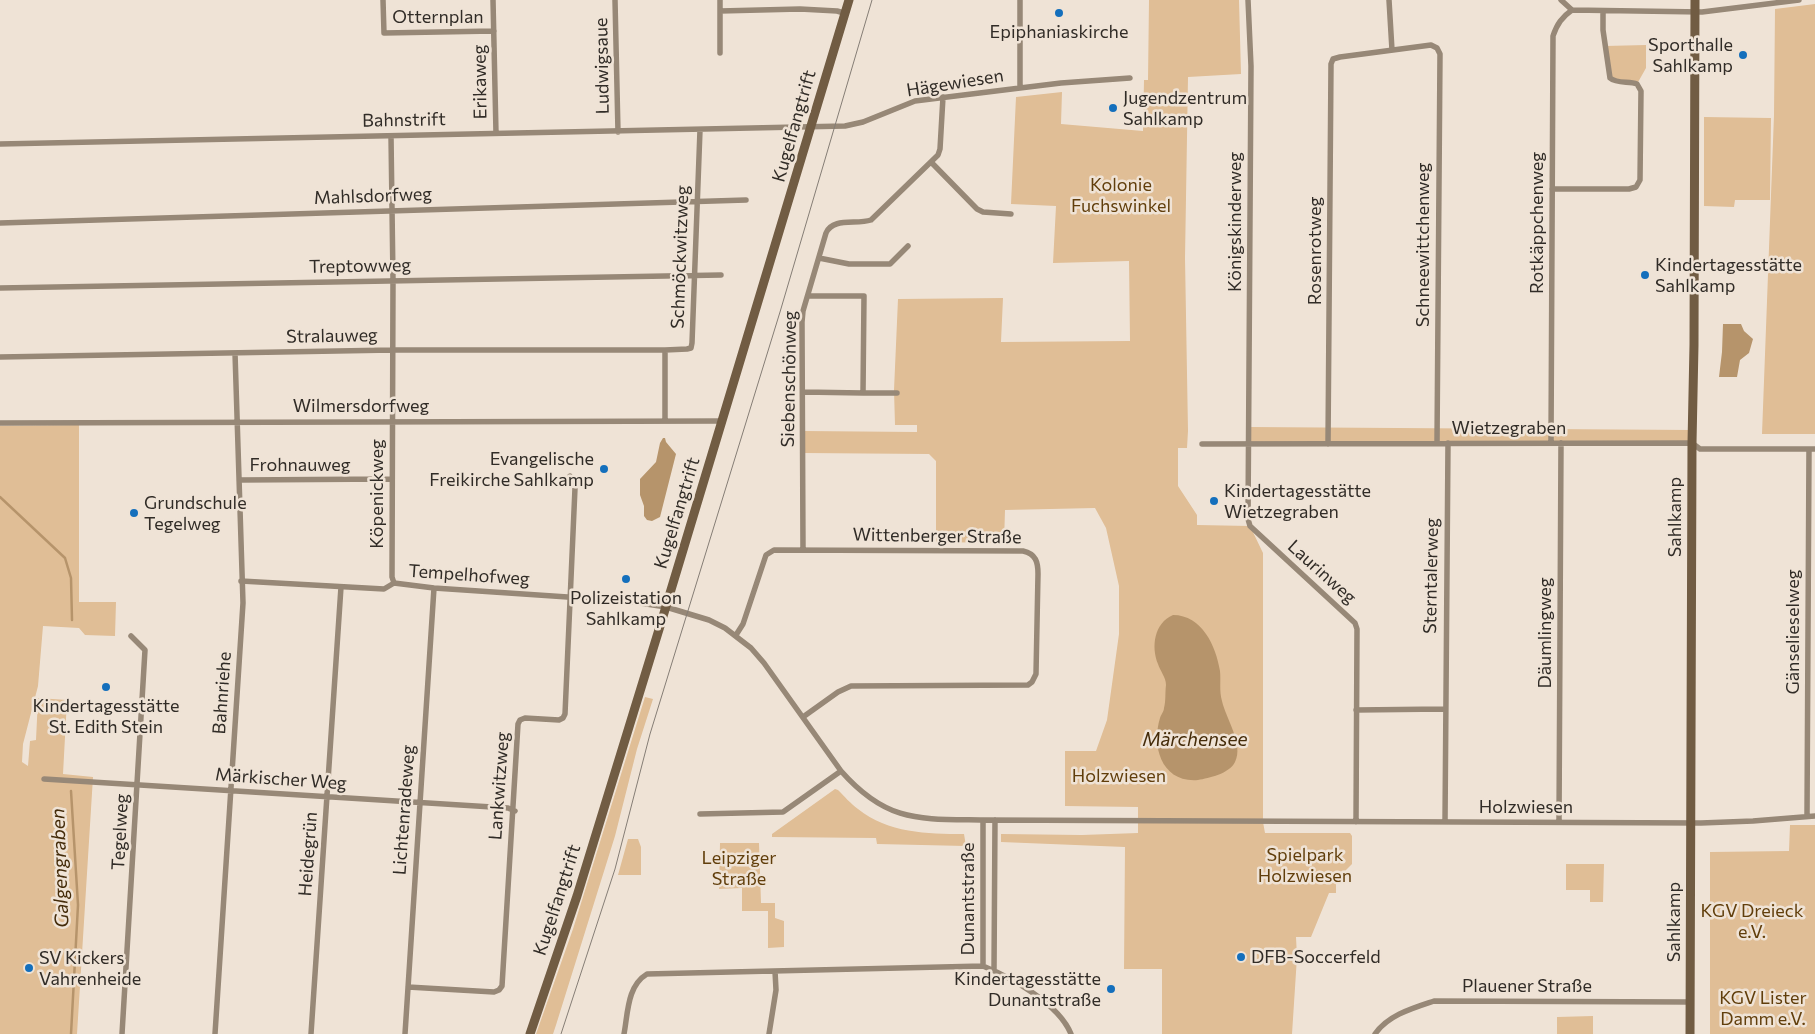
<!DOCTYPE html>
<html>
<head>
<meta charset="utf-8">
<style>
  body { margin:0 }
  canvas { display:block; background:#efe3d6 }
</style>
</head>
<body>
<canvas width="1815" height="1034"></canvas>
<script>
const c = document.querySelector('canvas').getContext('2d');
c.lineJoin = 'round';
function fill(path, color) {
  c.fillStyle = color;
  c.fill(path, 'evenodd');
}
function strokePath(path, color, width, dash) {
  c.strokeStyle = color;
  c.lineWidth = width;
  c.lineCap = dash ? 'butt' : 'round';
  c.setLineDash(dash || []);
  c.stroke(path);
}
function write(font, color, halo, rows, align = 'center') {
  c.font = font + ' Commissioner,sans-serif';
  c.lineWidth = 5;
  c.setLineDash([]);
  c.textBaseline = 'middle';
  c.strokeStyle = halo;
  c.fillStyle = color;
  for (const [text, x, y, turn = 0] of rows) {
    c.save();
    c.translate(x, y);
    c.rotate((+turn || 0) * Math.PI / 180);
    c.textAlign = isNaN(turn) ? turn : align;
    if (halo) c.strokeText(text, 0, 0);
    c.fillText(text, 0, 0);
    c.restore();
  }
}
const green = new Path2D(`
  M1149 0H1239L1241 74 1188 77 1185 258 1188 431 1187 448H1178V486L1197 515V525L1250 526 1263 553V822L1265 833H1350L1352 836V864L1344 872H1336V893H1329L1311 937H1296L1297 957 1292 1034H1162V969H1124L1125 847 1001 842V834L1082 835 1138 833V807L1065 806V751H1096L1107 720 1119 634V586L1106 528 1095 508 1005 510 1004 543 936 542V461L929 454 803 453V431L917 432V425H895L894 390 898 299 1003 298 1001 342 1130 341 1129 261 1053 263 1056 206 1011 204 1016 97 1062 92 1061 124 1143 131 1144 80H1148Z
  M1815 4V434H1762L1774 115 1775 9Z
  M1646 45V68L1637 84 1612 80 1605 46Z
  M1704 117 1771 118 1770 200H1735L1734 207 1704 206Z
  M79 425V602H116L115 636 85 635 79 628 43 626 38 686 23 744 22 762 28 766 30 741 36 740 38 698 67 700 63 774 93 777 77 1034H0V426Z
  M1249 427 1693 430 1692 443 1249 444Z
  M645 697 653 699 637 749 615 836 556 1025 553 1034H536L573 929Z
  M835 789 838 790C844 796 851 804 858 809 888 833 927 834 964 834L966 846 877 844 876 838 772 837V834Z
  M1790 825H1815V1034H1710V852L1789 851Z
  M628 839H638L641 847V875H618Z
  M720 843H759L761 903H775V918L784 921V947L768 948V911H742V888L719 889Z
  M1566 864H1604L1603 902H1590V890H1566Z
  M1593 1016V1034H1557V1017Z`);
const water = new Path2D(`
  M1723 324H1741L1744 331 1753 339 1749 353 1740 360 1737 377H1719L1722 352Z
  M663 438H665L666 442 676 454 660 517 652 521 647 520 644 516V506L640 495V479L656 462 660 443Z
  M1173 615C1202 615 1216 646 1220 671 1221 681 1219 691 1222 701 1226 719 1244 744 1235 762 1229 774 1209 778 1198 780 1162 783 1151 747 1160 718 1161 715 1164 711 1164 708 1166 701 1165 692 1166 685 1166 677 1160 671 1158 664 1151 647 1154 623 1173 615Z`);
const stream = new Path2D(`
  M0 497 65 558 71 578 72 620
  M71 1034 78 905 71 791`);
const street = new Path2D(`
  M383 0 384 33 494 31
  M493 0 496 133
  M615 0 618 132
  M720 0V53
  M1248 0 1251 66 1248 519 1250 526 1355 623 1357 629 1356 822
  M1389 0 1392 50
  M1561 0 1572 10 1702 12 1799 0
  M720 11 800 9 837 11 844 13
  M1020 88 1061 83 1130 78
  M391 136 393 280 392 577 394 583
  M0 144 845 126 863 122 915 101 1020 88V0
  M931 162 977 209 983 212 1011 214
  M1552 189H1629L1636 187 1640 180 1641 91 1637 84C1629 81 1617 84 1610 78L1603 30V11
  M0 223 746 200
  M819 258 849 264H890L908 246
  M0 288 721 275
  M0 357 393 350H665
  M803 392 863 393 864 296H808
  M863 393H897
  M665 420V350L687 349 691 348 692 343 700 130
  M0 423 722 421
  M1551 443 1553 36C1557 24 1562 17 1572 10
  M1202 444 1692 443 1700 449H1815
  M1328 444 1331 64 1333 59 1340 57 1431 45 1437 48 1440 54 1437 443
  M239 480 392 479
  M803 550 802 322 803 311 826 233C833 217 856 225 871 220L938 155 940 149 943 97
  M241 581 384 589 394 583
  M394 583 434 588 627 601 666 607 709 620 725 628 751 648 764 663 841 771C887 823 919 819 983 820L1701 823 1753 821 1815 816
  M736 635 743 624 766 555 774 550 1023 551C1036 554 1038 562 1038 574L1036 674 1032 682 1028 685 851 686 838 692 803 717
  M1356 710 1444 709
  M44 779 508 808 515 811
  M700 814 783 812 841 771
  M1807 816 1809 449
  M1445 822 1448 443
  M1559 822 1561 443
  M983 966V820
  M994 970 995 820
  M408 987 494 992 499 990 502 986 518 724 520 720 525 718 559 720 563 718 565 714 575 488 570 476
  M122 1034 145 650 131 636
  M215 1034 243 603 235 353
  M311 1034 341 587
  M405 1034 434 588
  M624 1034C628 1013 627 986 647 974L983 966C1012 978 1059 1004 1071 1034
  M769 1034 776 990 775 971
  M1375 1034C1388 1015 1413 1008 1434 1001L1690 1002`);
const secondary = new Path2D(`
  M530 1034 577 896 661 623 849 0
  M1690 1034 1692 443 1694 345 1695 0`);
const tram = new Path2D(`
  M561 1034 615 869 650 734 780 312 872 0`);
const markers = [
  [1059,13,5,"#146fbc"],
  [1743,55,5,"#146fbc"],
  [1113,108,5,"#146fbc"],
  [1645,275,5,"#146fbc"],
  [604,469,5,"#146fbc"],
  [1214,501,5,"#146fbc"],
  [134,513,5,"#146fbc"],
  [626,579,5,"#146fbc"],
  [106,687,5,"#146fbc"],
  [1241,957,5,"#146fbc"],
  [29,968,5,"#146fbc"],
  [1111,989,5,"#146fbc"]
];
const streetNames = [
  ["Otternplan",438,17],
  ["Ludwigsaue",602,66,-91],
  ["Erikaweg",480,82,-91],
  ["Hägewiesen",955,83,-9],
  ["Bahnstrift",404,120,-1],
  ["Kugelfangtrift",794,126,-74],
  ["Mahlsdorfweg",373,196,-2],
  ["Königskinderweg",1235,222,-90],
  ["Rotkäppchenweg",1537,223,-90],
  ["Schneewittchenweg",1423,245,-90],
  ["Rosenrotweg",1315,251,-90],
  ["Schmöckwitzweg",680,257,-88],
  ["Treptowweg",360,266,-1],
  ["Stralauweg",332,336,-1],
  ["Siebenschönweg",789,379,-89],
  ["Wilmersdorfweg",361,406],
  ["Wietzegraben",1509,428],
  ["Frohnauweg",300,465],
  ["Köpenickweg",377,494,-90],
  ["Kugelfangtrift",677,513,-73],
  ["Sahlkamp",1675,517,-90],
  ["Wittenberger Straße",937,536,1],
  ["Laurinweg",1322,572,42],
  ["Tempelhofweg",469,575,4],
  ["Sterntalerweg",1431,576,-89],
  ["Gänselieselweg",1793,632,-90],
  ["Däumlingweg",1545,633,-90],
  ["Bahnriehe",222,693,-86],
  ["Märkischer Weg",281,779,4],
  ["Lankwitzweg",499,786,-86],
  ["Holzwiesen",1526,807],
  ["Lichtenradeweg",404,810,-86],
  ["Tegelweg",120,832,-87],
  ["Heidegrün",308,854,-86],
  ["Dunantstraße",968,899,-90],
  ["Kugelfangtrift",557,900,-72],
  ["Sahlkamp",1674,922,-90],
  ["Plauener Straße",1527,986]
];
const poiNames = [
  ["Epiphaniaskirche",1059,32,"center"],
  ["Sporthalle",1733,45,"right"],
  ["Sahlkamp",1733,66,"right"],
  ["Jugendzentrum",1123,98],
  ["Sahlkamp",1123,119],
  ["Kindertagesstätte",1655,265],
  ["Sahlkamp",1655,286],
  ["Evangelische",594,459,"right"],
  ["Freikirche Sahlkamp",594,480,"right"],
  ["Kindertagesstätte",1224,491],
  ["Wietzegraben",1224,512],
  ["Grundschule",144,503],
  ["Tegelweg",144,524],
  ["Polizeistation",626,598,"center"],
  ["Sahlkamp",626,619,"center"],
  ["Kindertagesstätte",106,706,"center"],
  ["St. Edith Stein",106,727,"center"],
  ["DFB-Soccerfeld",1251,957],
  ["SV Kickers",39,958],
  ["Vahrenheide",39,979],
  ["Kindertagesstätte",1101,979,"right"],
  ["Dunantstraße",1101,1000,"right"]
];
const parkNames = [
  ["Kolonie",1121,185],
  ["Fuchswinkel",1121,206],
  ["Holzwiesen",1119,776],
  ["Spielpark",1305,855],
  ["Holzwiesen",1305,876],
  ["Leipziger",739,858],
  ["Straße",739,879],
  ["KGV Dreieck",1752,911],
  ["e.V.",1752,932],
  ["KGV Lister",1763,998],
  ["Damm e.V.",1763,1019]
];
const waterNames = [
  ["Märchensee",1195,740],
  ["Galgengraben",60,868,-92]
];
fill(green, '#e0be96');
fill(water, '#b6946b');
strokePath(stream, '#b6946b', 2.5);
strokePath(street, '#978877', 5.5);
strokePath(secondary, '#715c43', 9);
strokePath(tram, '#857d75', 1);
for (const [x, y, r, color] of markers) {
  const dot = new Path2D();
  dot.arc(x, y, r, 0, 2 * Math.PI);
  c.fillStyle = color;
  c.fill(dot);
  strokePath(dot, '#efe3d6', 2);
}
write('18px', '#312c27', '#efe3d6', streetNames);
write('18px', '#312c27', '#efe3d6', poiNames, 'left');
write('18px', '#613e0b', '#efe3d6', parkNames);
write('italic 19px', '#442b09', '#efe3d6', waterNames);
</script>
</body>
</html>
